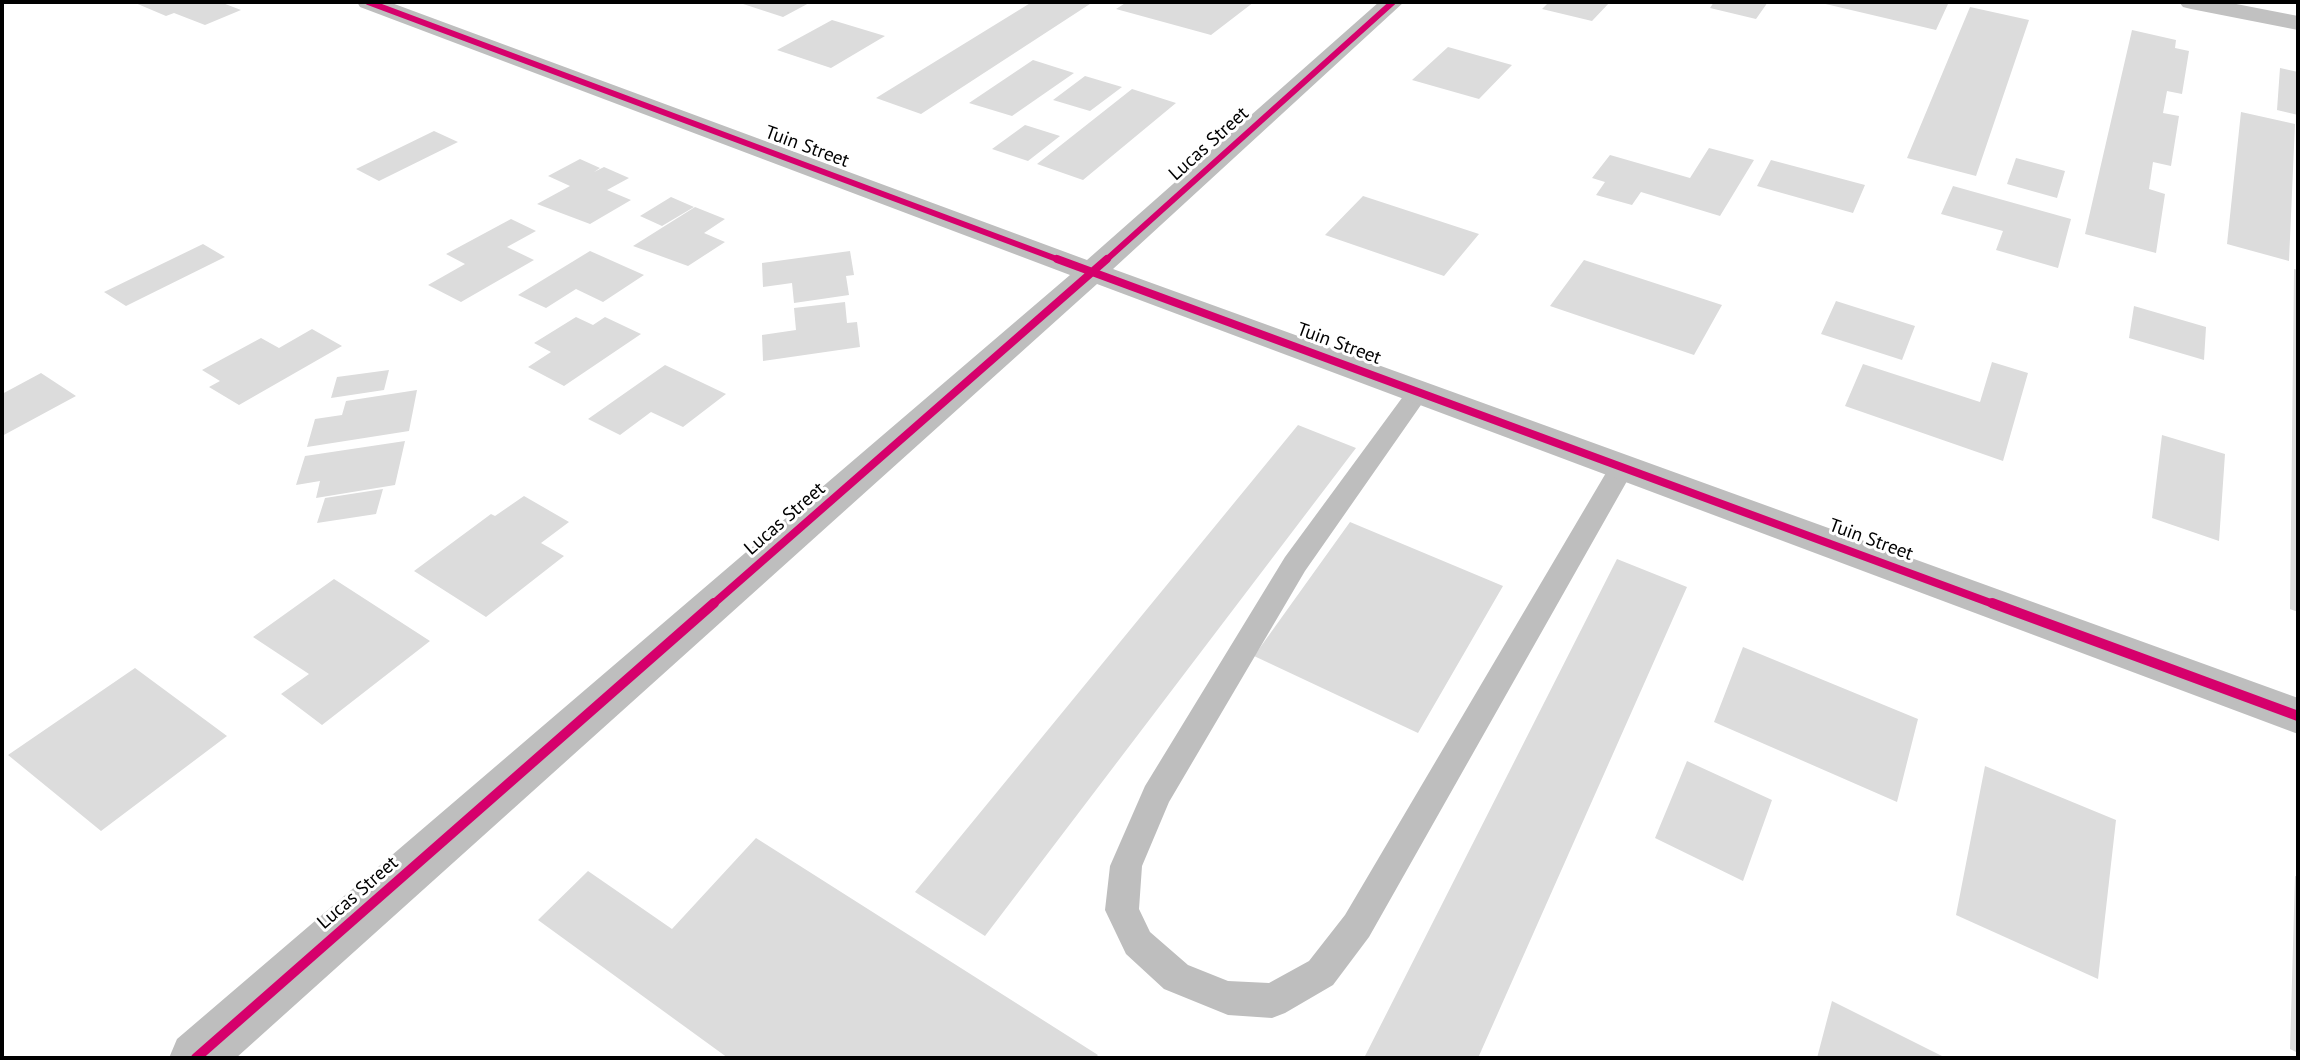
<!DOCTYPE html>
<html>
<head>
<meta charset="utf-8">
<style>
  body { margin:0 }
  #map { position:relative; width:2300px; height:1060px; overflow:hidden; background:#fff; font-family:"PT Sans",sans-serif }
  canvas { display:block }
  .frame { position:absolute; inset:0; border:4px solid #000; pointer-events:none }
</style>
</head>
<body>
<div id="map">
<canvas width="2300" height="1060"></canvas>
<div class="frame"></div>
</div>
<script>
const c = document.querySelector('canvas').getContext('2d');
c.lineJoin = 'round';
function fill(path, color) {
  c.fillStyle = color;
  c.fill(path, 'evenodd');
}
function strokePath(path, color, width, dash) {
  c.strokeStyle = color;
  c.lineWidth = width;
  c.lineCap = dash ? 'butt' : 'round';
  c.setLineDash(dash || []);
  c.stroke(path);
}
function write(font, color, halo, rows, align = 'center') {
  c.font = font + ' "PT Sans",sans-serif';
  c.lineWidth = 6;
  c.setLineDash([]);
  c.textBaseline = 'middle';
  c.strokeStyle = halo;
  c.fillStyle = color;
  for (const [text, x, y, turn = 0] of rows) {
    c.save();
    c.translate(x, y);
    c.rotate((+turn || 0) * Math.PI / 180);
    c.textAlign = isNaN(turn) ? turn : align;
    if (halo) c.strokeText(text, 0, 0);
    c.fillText(text, 0, 0);
    c.restore();
  }
}
const building = new Path2D(`
  M133 2H220L241 10 205 25 174 13 166 16Z
  M737 2H811L783 17Z
  M1032 2H1093L921 114 876 98Z
  M1127 2H1254L1211 35 1116 9Z
  M1549 2H1610L1592 21 1542 9Z
  M1714 2H1768L1756 19 1710 8Z
  M1817 2H1937L1948 4 1936 30Z
  M1970 7 2029 20 1976 176 1907 158Z
  M832 20 885 36 831 68 777 50Z
  M2132 30 2176 40 2175 48 2189 51 2182 94 2167 91 2163 113 2179 116 2171 166 2153 162 2149 189 2165 194 2156 253 2085 234Z
  M1448 47 1512 65 1479 99 1412 80Z
  M1033 60 1074 73 1012 116 969 103Z
  M2280 68 2298 72V115L2277 110Z
  M1085 76 1122 87 1090 111 1053 100Z
  M1132 89 1176 103 1083 180 1037 164Z
  M2241 112 2295 124 2289 261 2227 244Z
  M1025 125 1060 136 1028 161 992 149Z
  M434 131 458 142 379 181 356 169Z
  M1709 148 1754 160 1720 216 1641 192 1632 205 1596 195 1605 182 1592 178 1610 155 1690 178Z
  M2016 158 2065 171 2057 198 2007 184Z
  M580 159 600 168 594 172 604 167 629 178 607 190 631 200 590 224 537 204 570 186 548 176Z
  M1771 160 1865 185 1853 213 1757 186Z
  M1953 186 2071 219 2058 268 1996 250 2003 231 1941 214Z
  M1363 196 1479 234 1444 276 1325 235Z
  M671 197 694 207 662 226 640 216Z
  M695 207 725 219 704 233 725 242 688 266 633 246Z
  M511 219 536 231 507 247 534 260 461 302 428 285 465 264 446 254Z
  M203 244 225 257 126 306 104 292Z
  M590 251 644 275 603 302 576 289 546 308 518 295Z
  M850 251 854 275 846 276 849 295 794 303 792 283 763 287 762 263Z
  M1584 260 1722 305 1694 355 1550 306Z
  M2294 269 2298 270V612L2290 609Z
  M1836 301 1915 326 1902 360 1821 334Z
  M845 302 847 323 857 322 860 347 763 361 762 335 796 330 794 308Z
  M2134 306 2206 327 2204 360 2129 338Z
  M576 317 593 325 605 317 641 334 564 386 528 367 551 352 534 343Z
  M312 329 342 346 239 405 209 387 220 381 202 370 261 338 279 348Z
  M1992 362 2028 373 2003 461 1845 406 1863 364 1980 402Z
  M665 365 726 394 683 427 651 412 620 435 588 419Z
  M389 370 384 390 331 398 337 377Z
  M41 373 76 396 2 436V394Z
  M417 390 409 431 307 447 315 419 342 415 346 401Z
  M1298 425 1356 448 985 936 915 892Z
  M2162 435 2225 454 2219 541 2152 518Z
  M405 441 395 485 316 498 320 481 296 485 305 456Z
  M383 489 376 514 317 523 325 498Z
  M524 496 569 522 541 543 564 556 486 617 414 571 491 514 495 516Z
  M1350 522 1503 586 1418 733 1254 656Z
  M1617 559 1687 587 1478 1058H1364Z
  M334 579 430 641 322 725 281 694 309 674 253 637Z
  M1743 647 1918 719 1897 802 1714 722Z
  M135 668 227 736 101 831 8 755Z
  M1687 761 1772 800 1743 881 1655 838Z
  M1985 766 2116 820 2098 979 1956 915Z
  M756 838 1098 1055 1095 1058H728L538 920 588 871 672 929Z
  M2295 876 2298 877V1053L2290 1049Z
  M1832 1001 1946 1058H1817Z`);
const lane = new Path2D(`
  M1418 384 1426 387 1430 392 1305 571 1169 802 1142 866 1139 909 1150 932 1188 965 1228 981 1269 983 1309 961 1345 915 1613 461 1622 458 1631 461 1635 467 1369 937 1333 985 1285 1013 1272 1018 1228 1015 1164 989 1126 954 1105 910 1110 866 1145 786 1285 557 1410 387Z`);
const street = new Path2D(`
  M357 2H389L1087 260 1379 2H1404L1113 269 2298 698V734L1097 284 236 1058H169L177 1039 1070 275 360 7Z`);
const secondary = new Path2D(`
  M2179 2H2226L2298 16V30L2191 9 2183 7Z`);
const cyclewayFar2 = new Path2D(`
  M368 2 1062 261
  M1105 261 1393 2`);
const cyclewayFar1 = new Path2D(`
  M1057 259 1996 605
  M712 605 1107 259`);
const cycleway = new Path2D(`
  M1992 603 2298 716
  M196 1058 714 603`);
const streetNames = [
  ["Lucas Street",1209,144,-42],
  ["Tuin Street",807,147,20],
  ["Tuin Street",1339,344,20],
  ["Lucas Street",785,519,-41],
  ["Tuin Street",1871,540,20],
  ["Lucas Street",358,893,-41]
];
fill(building, '#dcdcdc');
fill(lane, '#bebebe');
fill(street, '#bebebe');
fill(secondary, '#c1c1c1');
strokePath(cyclewayFar2, '#d6006c', 6);
strokePath(cyclewayFar1, '#d6006c', 8);
strokePath(cycleway, '#d6006c', 10);
write('19px', '#000', '#fff', streetNames);
</script>
</body>
</html>
